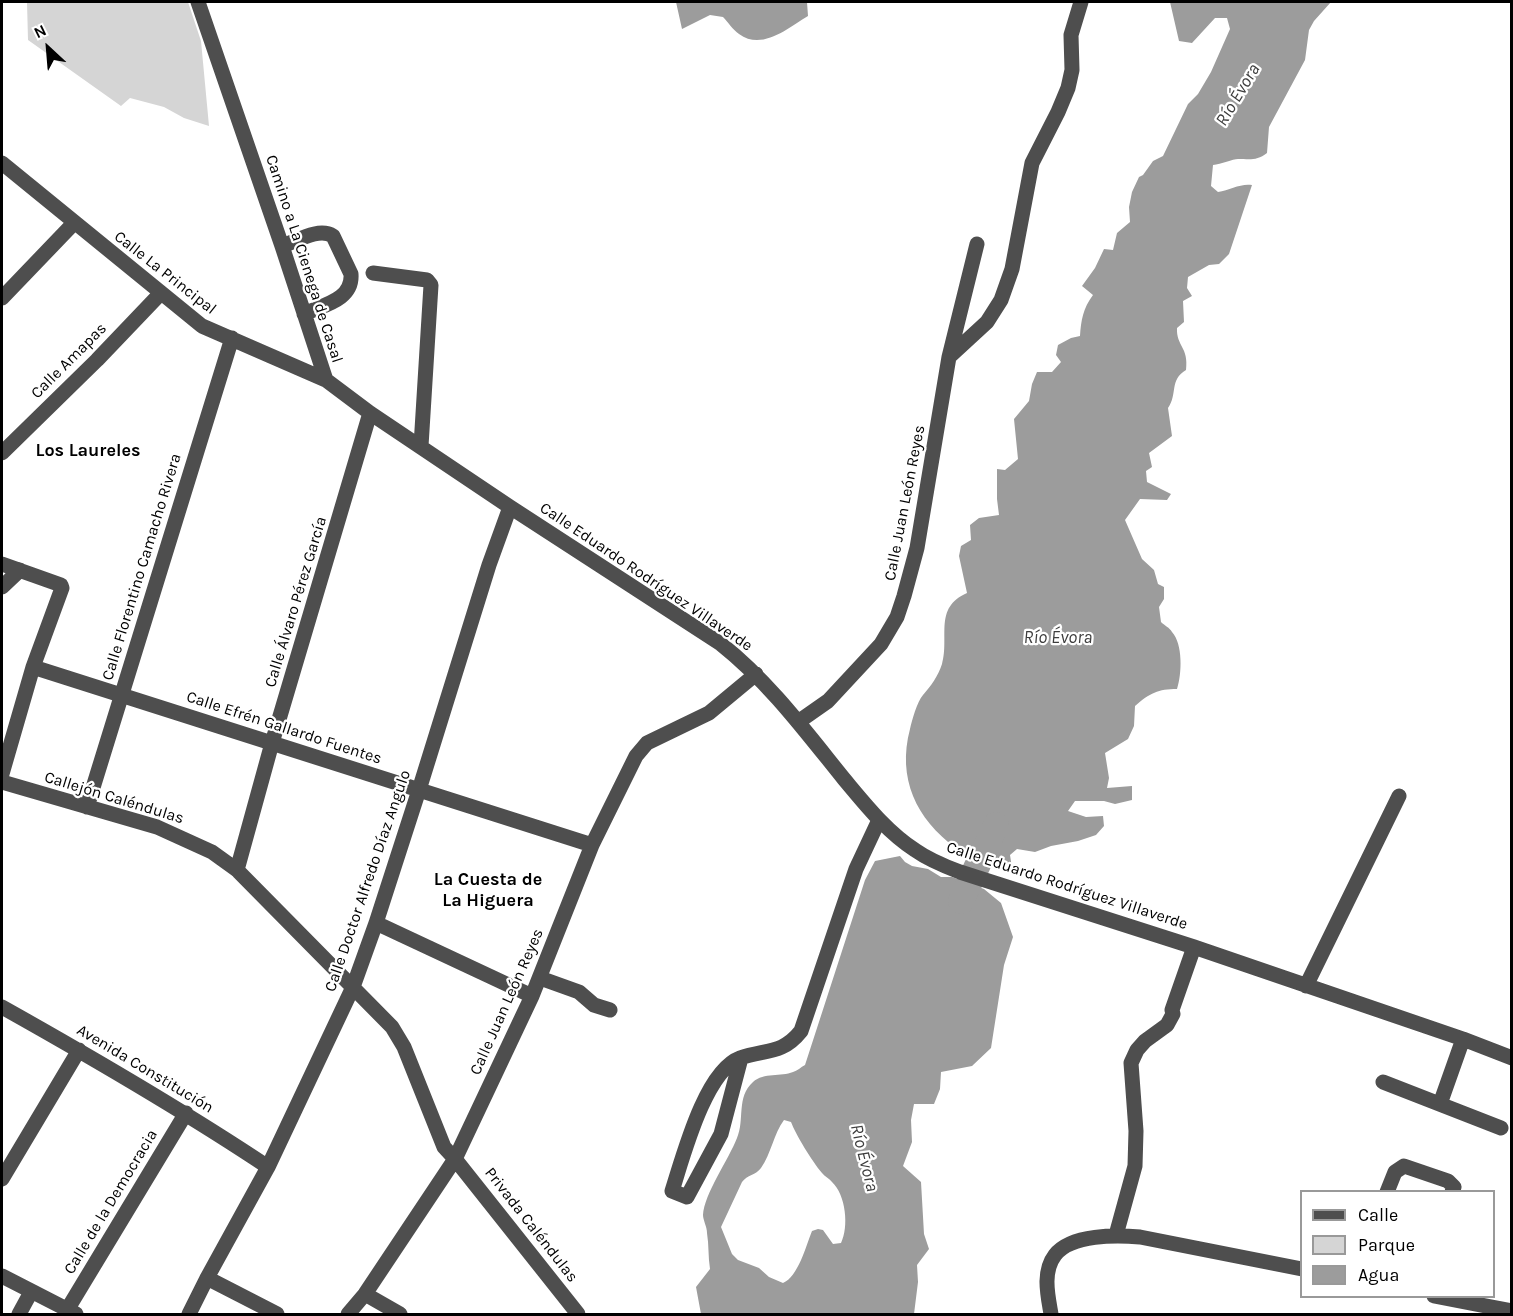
<!DOCTYPE html>
<html>
<head>
<meta charset="utf-8">
<style>
  body { margin:0 }
  #map { position:relative; width:1513px; height:1316px; overflow:hidden; background:#fff; font-family:Karla,sans-serif }
  canvas { display:block }
  .frame { position:absolute; inset:0; border:3px solid #000; pointer-events:none }
  .legend { position:absolute; left:1300px; top:1190px; width:195px; height:108px; box-sizing:border-box; background:#fff; border:2px solid #999; margin:0; padding:8px 10px; list-style:none; font-size:18px; color:#000 }
  .legend li { display:flex; align-items:center; gap:12px; height:30px }
  .legend b { width:30px; border:2px solid #999 }
  .north { position:absolute; left:18px; top:18px; width:60px; height:60px; -webkit-text-stroke:4px #fff; paint-order:stroke; rotate:334deg; font-size:16px; font-weight:700; line-height:24px; text-align:center; color:#000 }
  .north::after { content:''; display:block; margin:auto; width:21px; height:27px; background:#000; clip-path:polygon(50% 0,100% 100%,50% 72%,0 100%) }
</style>
</head>
<body>
<div id="map">
<canvas width="1513" height="1316"></canvas>
<div class="frame"></div>
<ul class="legend">
<li><b style="height:8px;background:#4e4e4e"></b>Calle</li>
<li><b style="height:16px;background:#d5d5d5"></b>Parque</li>
<li><b style="height:16px;background:#9c9c9c"></b>Agua</li>
</ul>
<div class="north">N</div>
</div>
<script>
const c = document.querySelector('canvas').getContext('2d');
c.lineJoin = 'round';
function fill(path, color) {
  c.fillStyle = color;
  c.fill(path, 'evenodd');
}
function strokePath(path, color, width, dash) {
  c.strokeStyle = color;
  c.lineWidth = width;
  c.lineCap = dash ? 'butt' : 'round';
  c.setLineDash(dash || []);
  c.stroke(path);
}
function write(font, color, halo, rows, align = 'center') {
  c.font = font + ' Karla,sans-serif';
  c.lineWidth = 4.5;
  c.setLineDash([]);
  c.textBaseline = 'middle';
  c.strokeStyle = halo;
  c.fillStyle = color;
  for (const [text, x, y, turn = 0] of rows) {
    c.save();
    c.translate(x, y);
    c.rotate((+turn || 0) * Math.PI / 180);
    c.textAlign = isNaN(turn) ? turn : align;
    if (halo) c.strokeText(text, 0, 0);
    c.fillText(text, 0, 0);
    c.restore();
  }
}
const green = new Path2D(`
  M27 2H188L201 41 209 126 184 118 164 107 130 98 121 106 28 40Z`);
const water = new Path2D(`
  M676 2H807L808 16C788 28 762 51 739 34 733 30 728 22 723 17L710 15 682 29Z
  M1170 2H1331L1314 21 1309 30 1305 60 1269 127 1267 153C1257 161 1250 159 1238 159 1233 159 1221 164 1213 165L1211 186 1218 192C1230 190 1241 183 1252 185L1229 254 1219 264 1209 265 1188 277 1187 288 1192 296 1183 301 1184 322 1177 328C1176 346 1189 347 1186 370 1169 380 1178 394 1168 408L1172 436 1149 453 1152 467 1146 471 1147 482 1171 494 1167 500 1140 499 1125 520 1142 559 1154 570 1158 584 1164 587V599L1159 607 1161 622C1164 625 1170 628 1172 632 1183 644 1182 674 1177 689 1158 689 1150 693 1135 706L1134 726 1128 739 1105 753 1109 778 1107 788 1132 786V800L1115 804 1104 801H1075L1068 811 1086 817 1103 816 1104 826 1096 835 1078 841 1051 846 1035 852 1017 849 1010 855 1012 868C998 863 967 855 956 848 916 819 897 778 910 729 912 720 917 702 923 695 931 686 938 676 942 664 950 637 933 608 967 593L959 556 961 546 971 540 970 525 979 518 999 515 997 499V469L1005 470 1018 459 1014 419 1029 401 1032 384 1037 372H1052L1061 362 1056 355 1058 345 1071 338 1080 336C1081 321 1083 308 1093 295L1082 286 1095 268 1104 249 1113 250 1117 233 1130 222 1129 207 1132 192 1139 177 1143 175 1153 161 1163 156 1188 104 1198 94 1211 72 1230 29 1227 18H1215L1192 43 1179 41Z
  M900 856 905 862 912 866 928 869 941 877H952L984 889 1001 903 1013 937 1004 965 991 1048 972 1066 941 1072 940 1089 934 1104H914L911 1120 912 1142 903 1166 921 1182 924 1234 929 1249 917 1265 918 1282 914 1314H701L696 1287 710 1269C708 1257 709 1245 707 1233 707 1227 703 1220 703 1215 704 1194 729 1159 737 1138 745 1120 736 1097 753 1082 764 1072 781 1077 793 1072 797 1071 801 1067 805 1065L865 880 875 861ZM784 1120 791 1122C796 1135 812 1161 822 1173 825 1177 829 1178 832 1182 846 1195 849 1227 841 1243L833 1244 823 1230 818 1229 812 1231C806 1246 798 1277 783 1283L769 1277 759 1268 738 1260 732 1254 721 1227 742 1182C747 1175 756 1175 761 1168 771 1154 774 1133 784 1120Z`);
const river = new Path2D(`
  M961 901 996 825`);
const minor = new Path2D(`
  M198 2 282 246 326 380 370 413 510 507 721 644C769 682 806 732 844 779 865 804 887 832 915 850 929 860 944 866 960 872L1194 947 1463 1039 1512 1058
  M2 163 202 326 326 380
  M282 246C297 241 319 227 333 236L351 274C353 300 323 305 304 314
  M373 273 427 280 431 285 421 446
  M2 298 74 223
  M949 357 987 322 1001 300 1012 269 1032 163 1058 112 1068 88 1072 70 1071 35 1081 2
  M2 453 97 360 160 294
  M2 564 61 585 62 588 33 667 2 774
  M2 587 20 570
  M33 667 592 845
  M798 722 828 701 881 644 897 617 904 596 917 548 949 357 977 244
  M2 782 157 827 212 852 237 870 392 1027 404 1047 444 1147 455 1159 578 1314
  M87 807 232 338
  M237 870 272 743 370 413
  M376 923 532 996
  M540 978 579 992 594 1005 610 1010
  M1306 986 1399 796
  M2 1007C93 1058 181 1109 268 1167
  M741 1058 721 1134 687 1197 672 1191C683 1157 705 1071 740 1058 765 1049 782 1055 801 1031L856 869 879 820
  M1383 1082 1501 1128
  M1440 1104 1463 1039
  M2 1179 79 1050
  M1387 1192 1395 1172 1404 1166 1448 1181 1454 1187 1452 1192
  M1116 1235 1135 1166 1136 1131 1131 1063 1137 1050 1145 1041 1167 1025 1173 1014 1172 1010 1194 947
  M2 1276 76 1314
  M207 1278 277 1314
  M365 1294 400 1314
  M1434 1296 1512 1311
  M67 1310 186 1113
  M19 1314 31 1292
  M189 1314 207 1278 268 1167 353 987 376 923 419 790 489 565 510 507
  M348 1314 365 1294 455 1159 532 996 592 845 636 756 647 743 709 713 756 674
  M1051 1314C1048 1296 1042 1272 1055 1255 1071 1234 1117 1235 1140 1237L1302 1269`);
const streetNames = [
  ["Camino a La Cienega de Casal",304,259,72],
  ["Calle La Principal",165,273,38],
  ["Calle Amapas",69,361,-45],
  ["Calle Juan León Reyes",905,503,-79],
  ["Calle Florentino Camacho Rivera",142,567,-73],
  ["Calle Eduardo Rodríguez Villaverde",646,577,34],
  ["Calle Álvaro Pérez García",296,602,-73],
  ["Calle Efrén Gallardo Fuentes",284,728,18],
  ["Callejón Caléndulas",114,798,17],
  ["Calle Doctor Alfredo Díaz Angulo",368,881,-71],
  ["Calle Eduardo Rodríguez Villaverde",1067,886,18],
  ["Calle Juan León Reyes",507,1002,-66],
  ["Avenida Constitución",145,1069,31],
  ["Calle de la Democracia",111,1202,-59],
  ["Privada Caléndulas",531,1225,52]
];
const waterNames = [
  ["Río Évora",1238,95,-59],
  ["Río Évora",1058,638],
  ["Río Évora",864,1158,76]
];
const neighbourhoodNames = [
  ["Los Laureles",88,451],
  ["La Cuesta de",488,880],
  ["La Higuera",488,901]
];
fill(green, '#d5d5d5');
fill(water, '#9c9c9c');
strokePath(river, '#9c9c9c', 26);
strokePath(minor, '#4e4e4e', 15);
write('16px', '#000', '#fff', streetNames);
write('italic 18px', '#3d3d3d', '#fff', waterNames);
write('bold 18px', '#000', '#fff', neighbourhoodNames);
</script>
</body>
</html>
